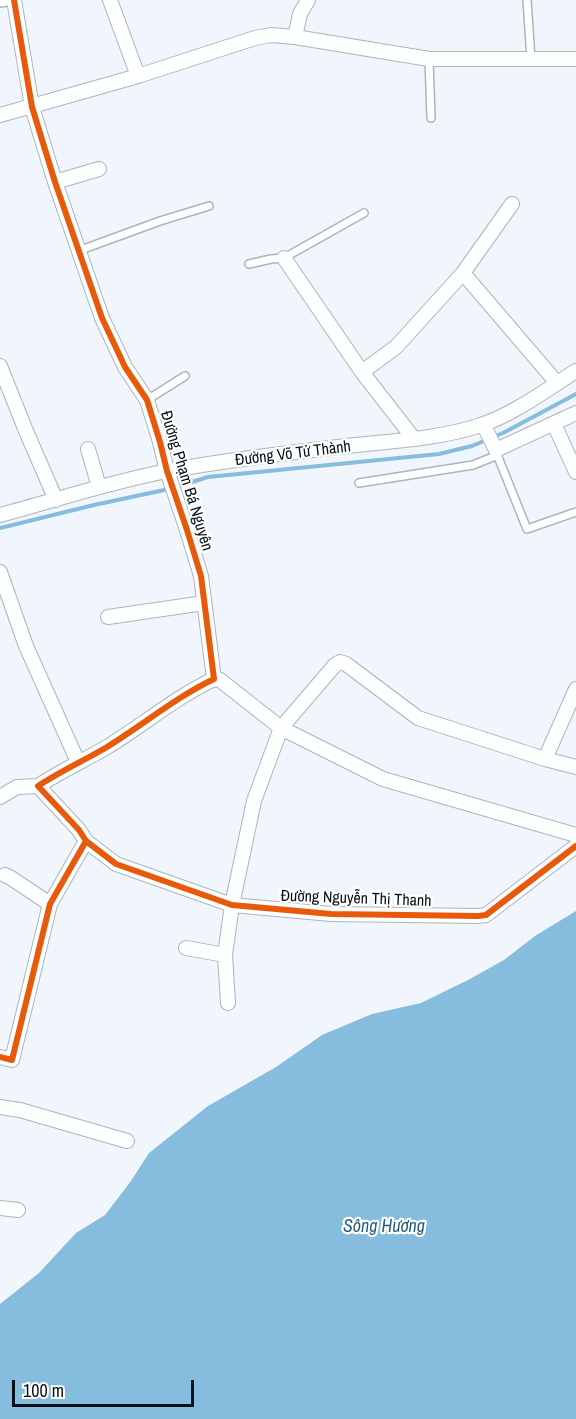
<!DOCTYPE html>
<html>
<head>
<meta charset="utf-8">
<style>
  body { margin:0 }
  #map { position:relative; width:576px; height:1419px; overflow:hidden; background:#f0f6fb; font-family:"Archivo Narrow",sans-serif }
  canvas { display:block }
  .scale { position:absolute; left:12px; top:1380px; width:182px; height:27px; box-sizing:border-box; border:3px solid #071016; border-top:0; padding-left:8px; font-size:18px; line-height:21px; white-space:nowrap; color:#071016; -webkit-text-stroke:4px #fff; paint-order:stroke }
</style>
</head>
<body>
<div id="map">
<canvas width="576" height="1419"></canvas>
<div class="scale">100 m</div>
</div>
<script>
const c = document.querySelector('canvas').getContext('2d');
c.lineJoin = 'round';
function fill(path, color) {
  c.fillStyle = color;
  c.fill(path, 'evenodd');
}
function strokePath(path, color, width, dash) {
  c.strokeStyle = color;
  c.lineWidth = width;
  c.lineCap = dash ? 'butt' : 'round';
  c.setLineDash(dash || []);
  c.stroke(path);
}
function write(font, color, halo, rows, align = 'center') {
  c.font = font + ' "Archivo Narrow",sans-serif';
  c.lineWidth = 4.5;
  c.setLineDash([]);
  c.textBaseline = 'middle';
  c.strokeStyle = halo;
  c.fillStyle = color;
  for (const [text, x, y, turn = 0] of rows) {
    c.save();
    c.translate(x, y);
    c.rotate((+turn || 0) * Math.PI / 180);
    c.textAlign = isNaN(turn) ? turn : align;
    if (halo) c.strokeText(text, 0, 0);
    c.fillText(text, 0, 0);
    c.restore();
  }
}
const water = new Path2D(`
  M576 911V1419H0V1304L39 1273 76 1233 105 1215 131 1181 149 1153 208 1106 276 1067 322 1035 372 1014 421 1003 468 980 504 960 535 936Z`);
const stream = new Path2D(`
  M176 487 208 477 439 454 472 446 505 432 576 394
  M0 528 94 505 169 489`);
const lane = new Path2D(`
  M527 0 531 59
  M0 3 14 1
  M429 59 431 118
  M78 251 160 221 209 206
  M249 264 271 259 284 258 364 213
  M147 400 185 376
  M496 452 527 529 576 512
  M359 483 473 465 498 455`);
const street = new Path2D(`
  M14 0 32 107 55 182 102 318 125 367 147 400 160 442 167 471 187 530 201 576 214 679C176 697 143 725 107 747 85 760 61 771 38 786L79 830 86 841
  M110 0 138 76
  M295 37 300 14 308 0
  M0 115 138 76 255 38 271 35 295 37 429 59H576
  M55 182 99 169
  M284 258 362 372 414 439
  M463 273 557 383
  M0 366 26 431 56 500
  M362 372 396 347 463 273 512 204
  M483 424 496 450 576 413
  M554 424 576 472
  M88 449 99 487
  M0 515C56 500 110 482 167 471 226 460 287 453 347 446 391 441 439 439 481 425 514 414 546 390 576 371
  M0 572 26 646 78 762
  M108 617 204 603
  M214 679 220 680 281 728 383 779 576 835
  M545 759 576 689
  M0 797 17 787 38 786
  M5 875 11 878 50 904
  M186 948 225 955
  M228 1003 225 955 232 905 254 801 281 728 335 665 340 662 346 664 418 718 545 759 576 767
  M0 1057 12 1060 50 904 86 841 116 864 232 905 331 914 478 916 486 915 576 846
  M0 1107 20 1110 127 1141
  M0 1208 18 1210`);
const cycleway = new Path2D(`
  M14 0 32 107 55 182 102 318 125 367 147 400 160 442 167 471 187 530 201 576 214 679C176 697 143 725 107 747 85 760 61 771 38 786L79 830 86 841
  M0 1057 12 1060 50 904 86 841 116 864 232 905 331 914 478 916 486 915 576 846`);
const streetNames = [
  ["Đường Võ Tử Thành",293,454,-7],
  ["Đường Phạm Bá Nguyên",186,481,73],
  ["Đường Nguyễn Thị Thanh",356,899,2]
];
const waterNames = [
  ["Sông Hương",384,1227]
];
fill(water, '#86bcdd');
strokePath(stream, '#86bcdd', 4);
strokePath(lane, '#adb5ba', 10);
strokePath(street, '#adb5ba', 16);
strokePath(lane, '#fdfefe', 7);
strokePath(street, '#fdfefe', 14);
strokePath(cycleway, '#e8590c', 6);
write('16px', '#071016', '#fff', streetNames);
write('italic 18px', '#275e7e', '#fff', waterNames);
</script>
</body>
</html>
